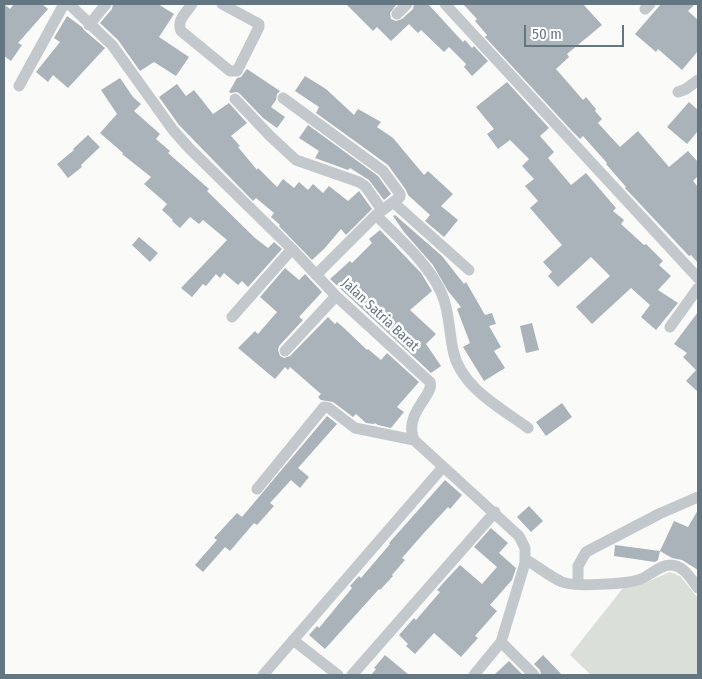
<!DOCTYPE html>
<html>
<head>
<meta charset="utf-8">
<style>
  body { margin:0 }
  #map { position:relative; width:702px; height:679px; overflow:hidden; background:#fafaf8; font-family:"Fira Sans Condensed",sans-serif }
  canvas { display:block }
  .frame { position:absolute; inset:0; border:5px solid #657683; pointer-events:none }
  .scale { position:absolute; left:524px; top:25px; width:100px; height:22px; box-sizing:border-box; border:2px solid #657683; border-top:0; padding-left:6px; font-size:15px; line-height:18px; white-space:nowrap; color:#657683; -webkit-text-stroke:4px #fff; paint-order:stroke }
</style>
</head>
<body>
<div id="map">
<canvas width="702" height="679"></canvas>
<div class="frame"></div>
<div class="scale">50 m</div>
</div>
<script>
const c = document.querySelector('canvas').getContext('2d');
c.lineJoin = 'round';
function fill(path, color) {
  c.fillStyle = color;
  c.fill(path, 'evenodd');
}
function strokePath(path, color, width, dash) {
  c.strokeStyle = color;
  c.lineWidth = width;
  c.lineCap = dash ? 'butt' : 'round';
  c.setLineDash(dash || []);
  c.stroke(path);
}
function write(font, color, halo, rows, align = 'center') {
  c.font = font + ' "Fira Sans Condensed",sans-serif';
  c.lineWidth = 5;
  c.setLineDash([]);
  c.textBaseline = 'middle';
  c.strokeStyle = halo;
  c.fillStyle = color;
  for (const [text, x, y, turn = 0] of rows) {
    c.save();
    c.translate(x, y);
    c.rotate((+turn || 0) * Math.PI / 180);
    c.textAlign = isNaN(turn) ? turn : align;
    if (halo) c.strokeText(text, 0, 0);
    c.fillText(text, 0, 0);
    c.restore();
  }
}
const green = new Path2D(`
  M670 572 680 576 698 598V675H591L570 655 623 588 640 585Z`);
const building = new Path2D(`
  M4 4 10 9 14 4H42L48 9 18 43 22 45 11 61 4 56Z
  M113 4H158L174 14 159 37 189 57 176 76 154 62 140 71 118 40 100 23 112 9Z
  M346 4H397L390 13 391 19 396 21 402 19 413 9 414 4H428L463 42 465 40 472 48 474 46 488 61 472 76 464 67 466 64 449 47 444 52 421 30 418 33 409 24 391 41 377 27 373 31Z
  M463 4H583L602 25 567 54 569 57 556 69 583 100 586 97 596 109 595 111 602 119 598 123 620 147 638 131 669 167 688 151 698 162V176L693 181 698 187V263L691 255 689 256 625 188 626 187 606 164 607 163 583 136 580 139 572 131 485 37 487 35 475 21 477 19Z
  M661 4H695L688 11 698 20V51L682 70 658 49 656 52 635 34Z
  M67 16 82 27 84 30 105 48 68 88 53 75 48 82 36 72 60 42 54 38Z
  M247 69 280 91 277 94 276 100 271 107 285 117 277 128 263 118 240 94 237 92 231 93 229 92 237 78 241 77Z
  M305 76 326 89 354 115 358 109 381 122 377 127 393 138 424 175 428 171 453 194 441 206 458 220 444 237 425 221 430 215 408 195 406 190 388 165 316 113 319 107 295 91Z
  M120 78 133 97 141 104 134 111 160 134 156 139 170 151 168 153 209 189 207 191 255 238 268 248 274 242 282 249 248 287 242 281 238 285 224 273 220 278 216 274 206 286 203 284 192 297 181 288 227 240 203 220 199 224 190 217 180 228 172 221 173 220 162 210 167 204 144 184 151 177 122 154 123 153 100 133 117 114 101 90Z
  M507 82 549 128 540 136 554 152 548 158 571 185 586 173 616 208 613 211 624 220 621 224 644 245 646 244 663 261 659 265 671 276 658 290 678 303 656 330 641 317 650 305 631 288 592 324 576 307 610 276 591 257 558 287 548 276 552 272 543 262 562 245 530 208 538 201 525 186 534 179 522 166 529 159 510 140 498 149 487 134 494 129 476 107Z
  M177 84 186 96 194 90 213 114 229 103 247 123 231 136 240 146 238 147 257 170 258 168 277 187 283 179 294 188 299 182 308 190 313 184 323 193 329 186 348 201 359 191 372 209 346 235 341 229 324 249 312 260 279 226 280 225 271 217 274 213 256 198 253 201 179 125 159 97Z
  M689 102 698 110V131L687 144 667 127Z
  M308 125 378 176 391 194 384 200 369 180 350 168 348 170 315 158 319 151 299 138Z
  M88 135 100 147 81 165 82 167 68 178 57 164 74 150 73 149Z
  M395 215 442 256 464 284 466 282 485 315 492 313 496 324 489 326 501 347 494 351 505 368 484 381 463 347 470 343 457 309 461 307 448 291 433 265 404 232 393 216Z
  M380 230 421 273 432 291 410 310 436 334 426 344 441 366 431 373 330 279 350 261 352 263 372 243 369 239Z
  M139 237 158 253 150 262 132 245Z
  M285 268 299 280 305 274 322 292 299 317 303 320 279 346 278 350 280 356 284 358 290 356 328 317 335 324 337 322 344 328 367 350 368 349 381 360 387 353 419 382 397 407 404 412 391 428 378 425 375 423 374 424 366 423 356 414 353 417 333 402 321 400 318 397 321 394 290 367 288 370 285 367 275 379 238 348 255 331 258 334 277 312 260 297Z
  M698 312V392L686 381 696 370 683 357 687 353 674 344Z
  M532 323 539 350 526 353 520 326Z
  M562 403 572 417 546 436 536 422Z
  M327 416 337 424 298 468 309 477 300 488 291 480 270 503 274 506 257 525 254 523 230 551 225 547 203 572 195 565 217 540 214 538 237 513 242 517Z
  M445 480 462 495 450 509 448 507 423 534 402 558 405 560 392 575 393 576 380 590 379 589 325 649 309 635 317 626 319 628 352 588 350 586 359 576 361 578 390 544 389 543Z
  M529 506 543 521 531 532 517 517Z
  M698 510V570L682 560 672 558 660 551 674 521 688 527Z
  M491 528 508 543 499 553 516 568 512 580 490 605 497 611 475 636 478 638 461 657 434 633 415 654 406 646 408 644 399 635 414 618 416 620 440 592 437 590 445 581 460 565 482 584 497 567 474 547Z
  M615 545 660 551 658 560 655 562 614 556Z
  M385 655 409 675H371L376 669 374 668Z
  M543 655 562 675H541L540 670 534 664Z
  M509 661 523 675H494Z`);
const street = new Path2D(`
  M69 4 112 45 173 130 189 148 292 249 336 296 430 382C435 395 403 413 414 440L519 536 525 548V563L501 642 474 675
  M192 4C187 12 176 20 181 31L230 71H237L259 27V24L222 4
  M445 4 698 278
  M645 9 650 4
  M397 14 407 4
  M89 25 106 4
  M19 86 64 4
  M678 92 686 89 698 80
  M283 98 383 171 400 194V197L376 215 316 275
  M235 99 270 136 296 160 359 182 365 186 382 210
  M394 203 469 270
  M376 215C398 238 426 261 440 290 449 308 449 331 453 350 460 387 501 408 528 428
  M232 317 292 249
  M670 327 698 288
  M285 351 336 296
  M257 489 324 407 329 408 355 428 414 440
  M525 559C537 566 549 576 562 582 574 587 625 584 638 580 649 577 659 565 670 565 684 565 691 579 698 588
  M578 584V566L586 552 659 514 698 497
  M293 640 338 675
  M501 642 534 675
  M263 675 443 467
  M352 675 495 512`);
const streetNames = [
  ["Jalan Satria Barat",380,315,43]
];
fill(green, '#dadfd7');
fill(building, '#aab3b9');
strokePath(street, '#c3c8cc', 11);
write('14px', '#657683', '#fff', streetNames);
</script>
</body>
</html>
